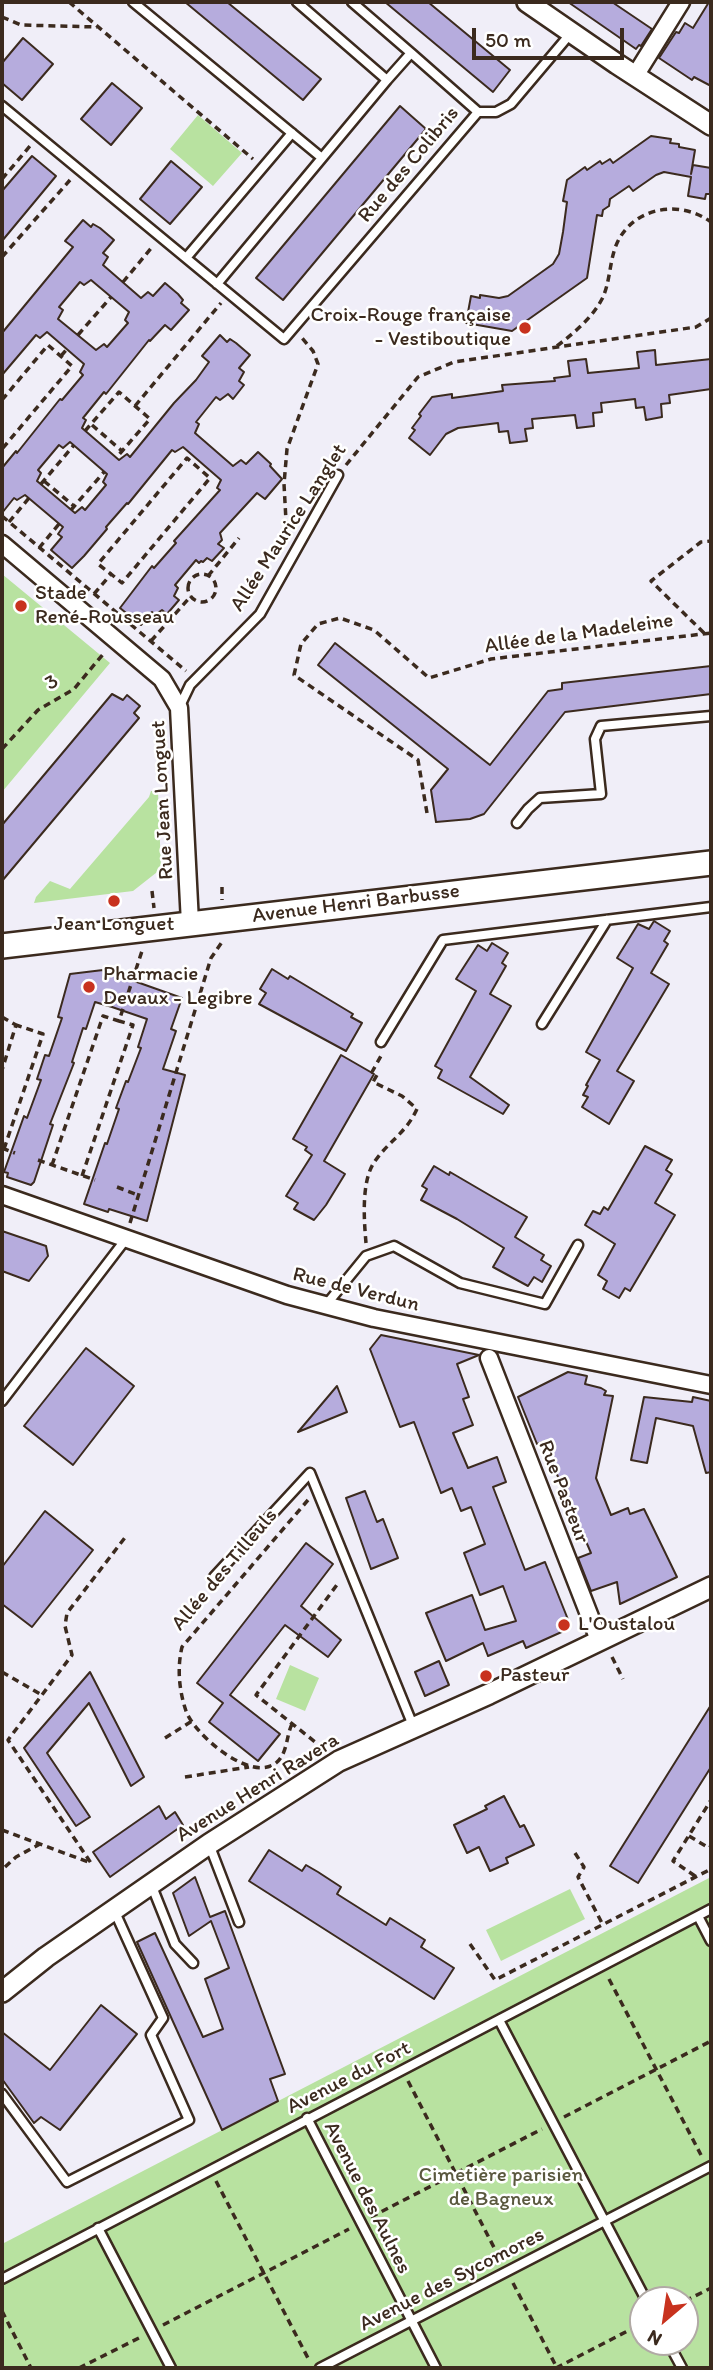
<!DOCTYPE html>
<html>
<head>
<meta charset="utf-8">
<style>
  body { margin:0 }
  #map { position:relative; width:713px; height:2370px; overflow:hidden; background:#f0eef8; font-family:Itim,sans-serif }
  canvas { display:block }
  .frame { position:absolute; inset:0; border:4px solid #3b2a1e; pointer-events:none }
  .north { position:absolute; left:629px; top:2286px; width:70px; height:70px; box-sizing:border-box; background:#fff; border:2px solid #b1aaa5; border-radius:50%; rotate:209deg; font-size:19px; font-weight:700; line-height:28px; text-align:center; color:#3b2a1e }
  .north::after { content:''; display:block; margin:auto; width:24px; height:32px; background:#c8321e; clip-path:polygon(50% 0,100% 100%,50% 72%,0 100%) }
  .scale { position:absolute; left:472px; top:28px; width:152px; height:32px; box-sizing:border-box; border:4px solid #3b2a1e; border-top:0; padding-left:9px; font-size:21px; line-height:24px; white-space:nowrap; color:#3b2a1e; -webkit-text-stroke:5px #fff; paint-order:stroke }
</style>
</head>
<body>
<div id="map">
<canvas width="713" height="2370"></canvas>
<div class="frame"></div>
<div class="north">N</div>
<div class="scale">50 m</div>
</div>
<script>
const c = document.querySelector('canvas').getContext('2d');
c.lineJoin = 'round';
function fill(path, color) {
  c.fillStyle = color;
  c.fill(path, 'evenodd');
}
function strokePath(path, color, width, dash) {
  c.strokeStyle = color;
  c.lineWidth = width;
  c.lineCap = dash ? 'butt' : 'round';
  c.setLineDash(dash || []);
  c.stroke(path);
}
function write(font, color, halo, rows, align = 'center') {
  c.font = font + ' Itim,sans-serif';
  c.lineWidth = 5;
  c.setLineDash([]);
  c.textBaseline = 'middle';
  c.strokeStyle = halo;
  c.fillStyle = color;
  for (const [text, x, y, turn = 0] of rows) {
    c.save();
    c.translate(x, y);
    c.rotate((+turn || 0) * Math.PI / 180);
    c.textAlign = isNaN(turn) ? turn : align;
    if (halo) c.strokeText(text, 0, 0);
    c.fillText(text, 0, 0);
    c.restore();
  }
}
const green = new Path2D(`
  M198 115 242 153 213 186 170 149Z
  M2 574 110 663 2 792Z
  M151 791H158L161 869 133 891 34 903 36 897 50 881 70 889 149 797Z
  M290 1665 319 1678 305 1711 276 1699Z
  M711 1877V2368H2V2244ZM643 2300H685V2342H643Z
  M570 1889 585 1919 501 1961 486 1930Z`);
const building = new Path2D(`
  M185 2H227L321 79 303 100Z
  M385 2H428L510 70 493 92Z
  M568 2H612L652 29 641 46 639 45 636 49Z
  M709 2H711V86L694 77 692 80 659 58 676 32 679 33 685 23 693 28Z
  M23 38 53 64 22 100 2 83V63Z
  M112 83 142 108 111 145 81 119Z
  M400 106 426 129 283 300 256 278Z
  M651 136 671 139 670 143 679 144V147L695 150 691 174 693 165 711 168V194H706L705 199 688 196 691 177 664 172 656 175 633 191 629 186 610 199 609 206 603 210 602 216 597 215 587 278 512 331 466 323 471 296 480 298V295L499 298 508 296 553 264 559 254 563 232 567 202 563 201 567 180 585 167 587 170 600 161 602 164 610 159 613 163Z
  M32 156 56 176 2 241V191Z
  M171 161 202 187 170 224 140 199Z
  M83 220 91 227 93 224 100 228 114 240 103 253 108 257 103 265 141 298 148 292 153 296 165 283 178 294 183 300 181 303 189 310 171 330 165 325 150 341 149 340 106 394 104 392 83 418 86 420 82 428 119 460 127 454 130 457 174 403 196 380 209 362 202 356 220 335 227 342 230 339 236 343 250 355 239 368 244 372 239 381 244 385 233 399 228 394 220 400 216 397 196 422 199 424 195 433 233 466 241 460 246 464 258 452 271 464 270 466 282 479 265 499 257 493 220 533 222 540 218 544 224 548 212 561 207 558 203 562 201 561 199 563 196 560 175 585 178 588 174 596 179 600 167 614 162 610 155 615 152 612 141 625 120 608 152 566 154 568 176 543 174 541 220 490 217 488 221 480 183 447 175 452 172 450 128 504 127 503 106 527 107 529 84 556 72 568 51 550 62 537 58 534 63 527 25 495 17 500 14 498 2 513V468L16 451 17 453 60 399 62 400 83 375 80 372 84 364 47 332 40 338 36 335 2 375V333L73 247 65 241ZM91 280 129 312 125 320 128 323 107 347 104 344 96 350 58 319 63 310 59 307 80 282 84 285ZM70 442 107 474 103 482 106 485 85 510 82 507 75 513 37 481 41 473 38 470 59 445 63 448Z
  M655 350 656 365 711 359V389L669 395 670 403 661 404 662 417 646 420 644 407 636 408 635 399 601 403 602 412 593 413 594 426 577 428 575 415 532 419 533 428 525 429 527 441 510 443 508 431 499 432 498 423 458 428 446 434 430 455 409 438 415 430 412 428 421 416 419 414 432 397 452 394V398L503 391 502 385 555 381 554 378 570 376 568 361 586 359 588 373 639 368 637 352Z
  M335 643 490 765 548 691 562 689V683L711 666V694L565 712 484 814 470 819 436 822 431 790 448 769 318 665Z
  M112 694 123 700 127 695 140 706 134 713 139 718 2 881V825Z
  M654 921 670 931 664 941 668 944 651 973 669 984 617 1071 634 1081 609 1124 582 1107 588 1097 583 1095 588 1086 586 1085 600 1060 586 1052 633 968 617 958 638 924 649 929Z
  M492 943 508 953 502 963 506 966 490 994 511 1006 470 1077 509 1105 503 1114 438 1078 442 1070 435 1066 476 991 456 979 478 945 487 951Z
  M272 969 288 979 290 976 353 1014 351 1017 362 1023 346 1051 259 1004 266 993 260 989Z
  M103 970 182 998 171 1029 176 1031 163 1069 185 1075 147 1221 109 1209 108 1212 84 1204 105 1143 107 1144 119 1109 116 1108 126 1081 128 1082 141 1048 138 1047 147 1019 112 1007 95 1002 86 1029 83 1028 72 1062 74 1063 50 1124 53 1125 34 1182 31 1185 7 1177 8 1173 4 1172 24 1116 27 1118 41 1080 37 1079 45 1055 49 1056 62 1018 58 1017 70 974Z
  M341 1055 374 1074 324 1161 345 1174 326 1205 314 1220 294 1209 298 1203 286 1196 312 1155 305 1150 307 1147 293 1139Z
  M645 1146 672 1160 666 1170 672 1174 655 1203 675 1215 630 1291 625 1288 619 1298 603 1289 607 1281 598 1275 615 1244 585 1225 593 1211 600 1214 604 1207 608 1210Z
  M434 1166 449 1175 450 1172 527 1217 515 1237 544 1255 541 1260 551 1266 542 1282 534 1277 528 1286 493 1267 504 1248 457 1219 421 1200 427 1189 422 1186Z
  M2 1231 46 1246 48 1256 29 1281 2 1271Z
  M381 1335 479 1355 457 1364 469 1397 463 1399 473 1425 453 1433 468 1468 497 1457 506 1482 493 1487 525 1570 545 1562 569 1622 566 1630 526 1648 523 1641 488 1656 483 1643 446 1661 426 1613 472 1595 485 1630 516 1621 503 1586 480 1595 464 1553 485 1544 471 1507 461 1511 452 1488 441 1493 414 1422 400 1427 370 1349Z
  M86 1348 134 1386 73 1465 24 1426Z
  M568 1372 587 1376 585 1384 601 1388 606 1391 604 1395 613 1396 596 1478 611 1515 628 1508 630 1514 644 1509 677 1577 620 1604 617 1582 591 1591 578 1558 591 1553 543 1442 537 1444 518 1397Z
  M337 1386 347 1412 298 1432Z
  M644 1397 692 1402 693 1397 711 1401V1472L706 1473 693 1426 656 1418 647 1463 631 1460Z
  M365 1491 377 1522 383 1519 398 1558 371 1569 346 1498Z
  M45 1511 93 1550 32 1627 2 1604V1567Z
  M306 1543 333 1564 301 1606 341 1640 328 1657 285 1625 230 1695 280 1734 258 1761 209 1722 223 1703 197 1683Z
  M439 1661 449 1685 425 1696 415 1672Z
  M90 1672 144 1777 131 1786 89 1703 47 1753 90 1817 76 1826 24 1748Z
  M711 1705V1767L638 1883 610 1866Z
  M504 1796 520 1827 524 1825 534 1845 506 1858 508 1863 490 1871 479 1847 467 1853 454 1825 487 1809 485 1806Z
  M159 1806 166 1819 175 1812 183 1825 110 1877 93 1852Z
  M269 1850 302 1871 306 1865 318 1872 341 1887 337 1894 386 1925 390 1918 425 1940 421 1947 454 1968 434 1999 249 1881Z
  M195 1877 210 1917 225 1911 285 2074 270 2079 278 2101 222 2130 137 1942 155 1933 203 2037 223 2029 205 1979 229 1968 211 1921 189 1936 173 1893Z
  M101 2005 137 2034 60 2130 41 2117 34 2123 2 2079V2032L50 2070Z`);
const path = new Path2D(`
  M69 2 253 159
  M2 17 21 25 97 27
  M2 179 30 146
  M2 257 70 180
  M123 282 153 246
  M78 335 111 297
  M557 346C574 333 592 318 602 299 611 281 609 259 618 241 636 206 681 200 711 222
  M61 356 67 349
  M2 400 48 345 72 366 2 449
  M135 406 221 303
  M92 425 122 451
  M85 431 119 392 150 419 116 458
  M346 465 418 377 454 362 696 327 711 318
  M44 481 74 506
  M41 484 74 445
  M71 510 104 472
  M2 516 186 671
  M9 522 29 498
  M287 539 284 484 287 449 318 364 313 351 302 338
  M39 548 59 524
  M188 588a14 14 0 1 1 28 0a14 14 0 1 1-28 0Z
  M208 576 239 538
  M94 594 111 574 122 583 210 478 187 458 98 564 111 574
  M704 633 651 581 701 542 711 541
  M151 641 191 596
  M2 749 38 710 74 689 104 653
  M427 813 418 760 294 675 301 644 318 624 340 618 374 630 429 678 491 659 711 633
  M222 887V900
  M152 891 154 908
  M2 1017 16 1025 2 1070
  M2 1148 15 1153
  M4 1149 43 1034 16 1025
  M38 1160 95 1180
  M52 1165 103 1016 119 1021 142 951
  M82 1176 133 1025 119 1021
  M117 1187 138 1195
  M130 1223 211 958 222 942
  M366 1243C364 1220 361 1180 375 1161 389 1141 406 1133 417 1109L402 1096 373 1082 377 1075 372 1072 382 1054
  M612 1657 623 1679
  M2 1672 42 1695
  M292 1724C286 1736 288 1753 276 1763 250 1783 194 1734 186 1711 179 1690 177 1668 182 1647L308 1500
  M165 1738 192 1721
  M324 1749 256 1695 339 1582
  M185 1777 249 1767
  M2 1830 91 1863 8 1740 72 1655 65 1626 67 1613 127 1535
  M689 1836 709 1848 711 1846
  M575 1853 584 1867 578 1877 603 1925
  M5 1867 16 1857 40 1844
  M695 1876 673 1861 711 1800
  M470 1944 495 1980 711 1869
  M609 1979 701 2155
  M408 2081 501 2261
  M564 2117 711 2041
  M216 2181 309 2360
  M371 2217 542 2129
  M513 2283 557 2368
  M685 2301 711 2288
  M2 2311 31 2368
  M163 2325 349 2229
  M79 2368 141 2337
  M556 2368 643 2323`);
const service = new Path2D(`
  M133 2 322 158 217 284
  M297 2 387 80 322 158
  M352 2 411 53
  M387 80 411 53 478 112
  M2 106 284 339 478 112H496L511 104 571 33
  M186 258 292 133
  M179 708 190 685 260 614 338 475
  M517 823 528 809 540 798 601 794 595 739 601 726 711 716
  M542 1024 607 920
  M381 1042 443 940 711 907
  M326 1305 366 1256 394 1246 460 1283 545 1304 578 1245
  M2 1401 126 1239
  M214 1577 310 1473 414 1728
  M209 1844 239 1922
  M151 1884 175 1944 193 1963
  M698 1916 711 1941
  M499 2020 646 2300
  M2 2094 67 2182 189 2120 151 2035 163 2018 114 1910
  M307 2118 436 2368
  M98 2228 171 2368
  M2 2279 711 1909
  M668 2342 682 2368
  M320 2368 711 2166`);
const minor = new Path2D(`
  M635 76 681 2
  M2 544 162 679 179 708 190 923
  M2 1195 287 1295 374 1318 711 1385
  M489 1358 599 1640`);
const tertiary = new Path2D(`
  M527 2 617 64 711 125
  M2 1992 46 1957 209 1844 339 1761 489 1694 711 1587`);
const secondary = new Path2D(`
  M2 946 711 863`);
const markers = [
  [525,328,7,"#c8321e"],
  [21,606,7,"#c8321e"],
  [114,901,7,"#c8321e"],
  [89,987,7,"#c8321e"],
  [564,1625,7,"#c8321e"],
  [486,1676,7,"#c8321e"]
];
const streetNames = [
  ["Rue des Colibris",409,165,-50],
  ["Allée Maurice Langlet",289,528,-57],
  ["Allée de la Madeleine",579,634,-8],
  ["3",52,683,-32],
  ["Rue Jean Longuet",163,800,-93],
  ["Avenue Henri Barbusse",356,904,-7],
  ["Rue de Verdun",356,1290,14],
  ["Rue Pasteur",563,1492,69],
  ["Allée des Tilleuls",225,1570,-50],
  ["Avenue Henri Ravera",258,1788,-32],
  ["Avenue du Fort",349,2078,-27],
  ["Avenue des Aulnes",367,2198,63],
  ["Avenue des Sycomores",452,2280,-27]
];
const poiNames = [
  ["Croix-Rouge française",511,316,"right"],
  ["- Vestiboutique",511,340,"right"],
  ["Stade",35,594],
  ["René-Rousseau",35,618],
  ["Jean Longuet",114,925,"center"],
  ["Pharmacie",103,975],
  ["Devaux - Legibre",103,999],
  ["L'Oustalou",578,1625],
  ["Pasteur",500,1676]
];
const parkNames = [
  ["Cimetière parisien",501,2176],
  ["de Bagneux",501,2200]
];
fill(green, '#b8e2a0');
fill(building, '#b6acdd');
strokePath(building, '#3b2a1e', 2);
strokePath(service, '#3b2a1e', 13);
strokePath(minor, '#3b2a1e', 21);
strokePath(tertiary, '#3b2a1e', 24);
strokePath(secondary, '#3b2a1e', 28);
strokePath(path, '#3b2a1e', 3.5, [7, 5]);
strokePath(service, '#fff', 8);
strokePath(minor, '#fff', 16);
strokePath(tertiary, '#fff', 19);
strokePath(secondary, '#fff', 23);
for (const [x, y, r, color] of markers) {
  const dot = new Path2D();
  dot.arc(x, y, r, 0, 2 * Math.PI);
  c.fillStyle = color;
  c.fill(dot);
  strokePath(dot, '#fff', 2.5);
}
write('21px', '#3b2a1e', '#fff', streetNames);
write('21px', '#3b2a1e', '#fff', poiNames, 'left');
write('21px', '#5a583e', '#fff', parkNames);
</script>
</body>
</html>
